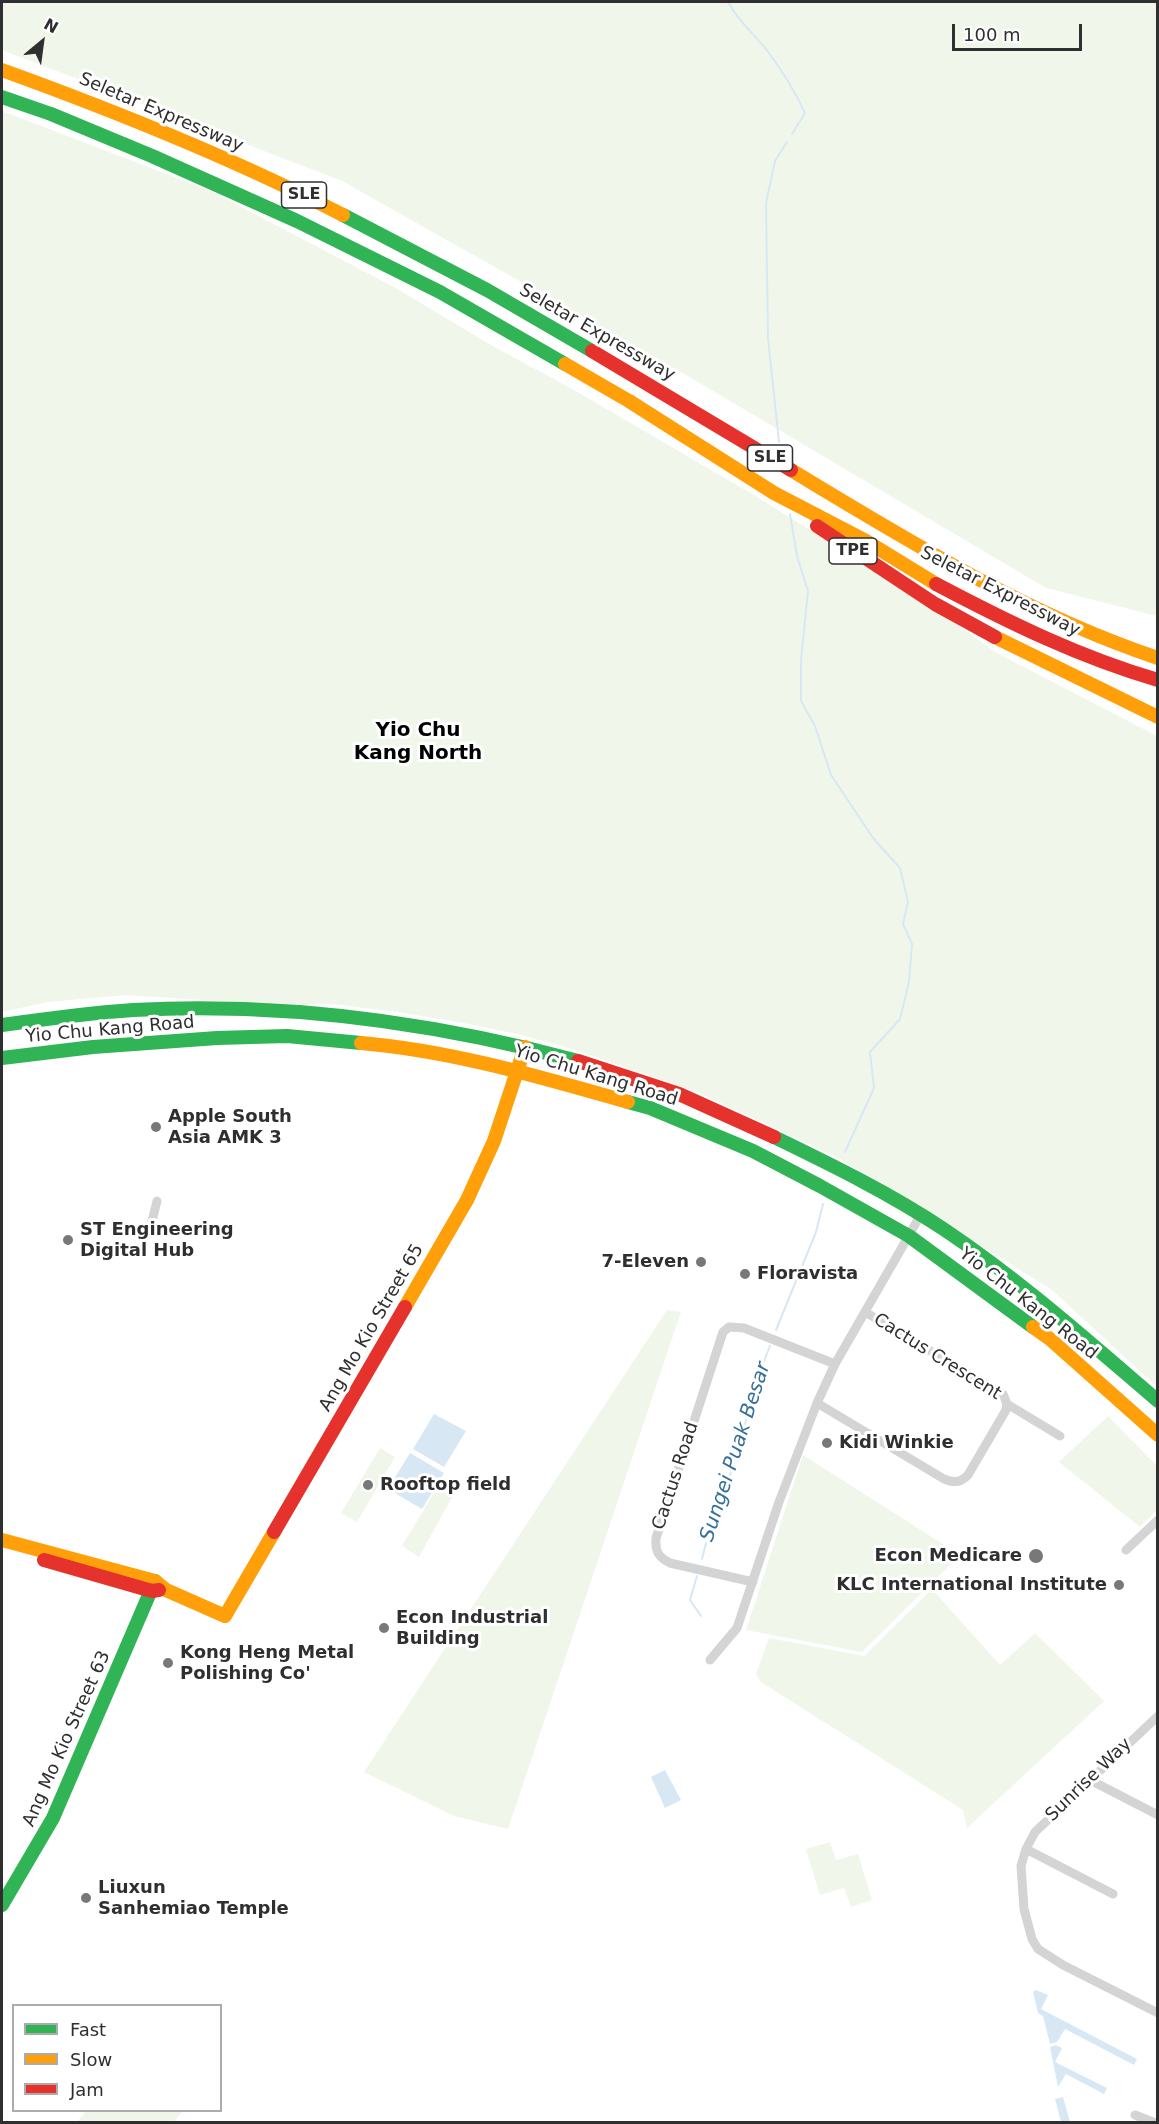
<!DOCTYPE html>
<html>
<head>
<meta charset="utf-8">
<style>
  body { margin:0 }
  #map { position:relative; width:1159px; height:2124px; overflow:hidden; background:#fff; font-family:"DejaVu Sans",sans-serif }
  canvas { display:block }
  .frame { position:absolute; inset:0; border:3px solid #2f2f2f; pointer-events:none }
  .legend { position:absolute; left:12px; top:2004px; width:210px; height:108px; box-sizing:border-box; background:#fff; border:2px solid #acacac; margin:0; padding:8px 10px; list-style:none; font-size:18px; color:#2f2f2f }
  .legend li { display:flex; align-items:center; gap:12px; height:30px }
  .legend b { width:30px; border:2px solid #acacac }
  .north { position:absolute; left:12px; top:12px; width:60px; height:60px; -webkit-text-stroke:4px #fff; paint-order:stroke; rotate:29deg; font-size:16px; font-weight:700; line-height:24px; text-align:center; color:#2f2f2f }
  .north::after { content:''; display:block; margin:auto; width:21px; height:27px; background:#2f2f2f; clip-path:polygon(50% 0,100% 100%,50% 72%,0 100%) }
  .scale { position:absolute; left:952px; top:24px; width:130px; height:27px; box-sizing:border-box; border:3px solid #2f2f2f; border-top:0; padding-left:8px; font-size:18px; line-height:21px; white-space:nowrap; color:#2f2f2f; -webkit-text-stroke:4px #fff; paint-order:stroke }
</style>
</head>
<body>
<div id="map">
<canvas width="1159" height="2124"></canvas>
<div class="frame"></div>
<ul class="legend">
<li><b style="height:8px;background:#30b455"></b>Fast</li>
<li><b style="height:8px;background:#ff9f0a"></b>Slow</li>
<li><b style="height:8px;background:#e5322d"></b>Jam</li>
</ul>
<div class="north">N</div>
<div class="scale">100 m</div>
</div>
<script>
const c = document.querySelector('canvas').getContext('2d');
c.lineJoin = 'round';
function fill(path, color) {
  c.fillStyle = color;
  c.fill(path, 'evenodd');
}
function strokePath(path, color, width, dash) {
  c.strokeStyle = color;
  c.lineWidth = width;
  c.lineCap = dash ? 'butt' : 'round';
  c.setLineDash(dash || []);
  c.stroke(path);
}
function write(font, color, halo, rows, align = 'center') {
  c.font = font + ' "DejaVu Sans",sans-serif';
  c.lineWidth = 6;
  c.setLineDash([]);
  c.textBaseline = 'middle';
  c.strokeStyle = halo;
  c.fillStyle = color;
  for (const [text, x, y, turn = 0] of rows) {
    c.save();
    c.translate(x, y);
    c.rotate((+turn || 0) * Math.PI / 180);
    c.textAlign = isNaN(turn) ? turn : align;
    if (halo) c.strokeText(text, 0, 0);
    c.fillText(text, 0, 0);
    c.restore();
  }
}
const green = new Path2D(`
  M2 2H1157V616L1046 588 681 372 342 181 2 50Z
  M2 111 211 191 394 287 491 345 574 390 759 498 942 613 995 652 1157 736V1387L1052 1290 873 1178 834 1156 697 1092 572 1049 517 1034 469 1024 398 1012 331 1004H267L125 995 48 1002 2 1012Z
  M667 1310 681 1312 508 1829 454 1816 364 1772Z
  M1108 1416 1157 1466V1510L1140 1527 1059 1462Z
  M380 1448 395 1457 357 1522 341 1513Z
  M803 1455 960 1555 862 1652 746 1630Z
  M441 1481 456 1490 419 1557 402 1546Z
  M932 1589 1000 1665 1035 1633 1104 1701 967 1828 963 1810 761 1682 756 1674 769 1638 864 1656Z
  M830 1842 836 1860 858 1854 872 1900 851 1907 844 1888 820 1895 806 1849Z
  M86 2111V2110L183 2111 174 2122H77Z`);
const water = new Path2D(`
  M434 1414 466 1431 444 1467 413 1449Z
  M410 1453 444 1473 422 1509 388 1489Z
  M665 1770 681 1800 665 1808 651 1777Z
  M1036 1990 1048 1995 1041 2009 1137 2059 1134 2065 1065 2029 1057 2042 1050 2044 1043 2016 1038 2013 1033 1992Z
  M1056 2045 1062 2048 1055 2062 1107 2088 1104 2094 1066 2074 1058 2087 1050 2047Z
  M1063 2097 1070 2122H1061L1055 2099Z`);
const stream = new Path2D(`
  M728 2C739 22 752 32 766 49 781 69 795 91 805 113L792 134
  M779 442 768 338 766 203 775 161 787 142
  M790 514 797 556 808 591 801 660V701L815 726 831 775 873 838 900 868 908 902 903 924 912 944 909 982 900 1019 870 1052 874 1088 845 1152
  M776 1330 816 1232 823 1204
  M702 1559 706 1543 713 1533 762 1366 770 1346
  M697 1576 690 1600 701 1616`);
const street = new Path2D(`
  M152 1221 157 1201
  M817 1403 944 1479C954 1483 960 1483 968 1475L1006 1410 1007 1404 1003 1394 865 1312
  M1007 1404 1060 1436
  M1126 1550 1158 1520
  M753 1582 670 1563C658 1557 655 1551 656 1538L723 1332 729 1327 744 1328 835 1364
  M710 1660 737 1628 779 1502 817 1403 835 1364 920 1216
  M1158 1716 1035 1832 1026 1849 1021 1866 1024 1909 1032 1939 1038 1949 1063 1965 1158 2013
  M1090 1780 1158 1815
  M1026 1849 1113 1894
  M1135 2115 1153 2122`);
const fast = new Path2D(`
  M2 97 51 114 152 156 297 221 440 292 565 364
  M343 215 487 290 592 351
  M2 1025C45 1019 89 1013 133 1010 283 1002 433 1022 578 1061
  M2 1058 93 1047 217 1038 287 1036 361 1043
  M628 1102 650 1108 753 1151 820 1186 909 1236 1033 1327
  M774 1137C832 1165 891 1194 945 1230 1021 1281 1089 1342 1158 1401
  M2 1905 53 1818 155 1581`);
const slow = new Path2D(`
  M2 70C118 112 233 158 343 215
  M565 364 629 401 774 493 866 541 936 584
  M791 470C909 541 1026 614 1158 658
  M995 637 1158 717
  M361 1043C453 1051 540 1077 628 1102
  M405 1307 467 1200 494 1141 525 1047
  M1033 1327 1050 1339 1158 1435
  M2 1540 155 1581 166 1590 225 1616 274 1532`);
const jam = new Path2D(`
  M592 351 791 470
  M817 526 935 604 995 637
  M936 584C1008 622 1079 657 1158 680
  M578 1061 679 1094 774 1137
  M274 1532 405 1307
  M44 1560 152 1591 159 1590`);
const markers = [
  [156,1127,6,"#787878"],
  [68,1240,6,"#787878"],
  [701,1262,6,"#787878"],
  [745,1274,6,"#787878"],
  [827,1443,6,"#787878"],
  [368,1485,6,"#787878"],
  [1036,1556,8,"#787878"],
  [1119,1585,6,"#787878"],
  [384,1628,6,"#787878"],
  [168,1663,6,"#787878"],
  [86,1898,6,"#787878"]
];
const shields = [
  [304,195,45],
  [770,458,45],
  [853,551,48]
];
const shieldNames = [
  ["SLE",304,195],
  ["SLE",770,458],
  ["TPE",853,551]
];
const streetNames = [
  ["Seletar Expressway",161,113,23],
  ["Seletar Expressway",597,333,30],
  ["Seletar Expressway",1000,592,27],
  ["Yio Chu Kang Road",110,1030,-5],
  ["Yio Chu Kang Road",596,1076,17],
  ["Yio Chu Kang Road",1028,1304,38],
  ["Ang Mo Kio Street 65",372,1328,-60],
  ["Cactus Crescent",937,1357,32],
  ["Cactus Road",676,1476,-72],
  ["Ang Mo Kio Street 63",67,1739,-66],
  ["Sunrise Way",1089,1780,-44]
];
const poiNames = [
  ["Apple South",168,1117],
  ["Asia AMK 3",168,1138],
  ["ST Engineering",80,1230],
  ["Digital Hub",80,1251],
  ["7-Eleven",689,1262,"right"],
  ["Floravista",757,1274],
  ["Kidi Winkie",839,1443],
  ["Rooftop field",380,1485],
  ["Econ Medicare",1022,1556,"right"],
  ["KLC International Institute",1107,1585,"right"],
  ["Econ Industrial",396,1618],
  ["Building",396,1639],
  ["Kong Heng Metal",180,1653],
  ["Polishing Co'",180,1674],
  ["Liuxun",98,1888],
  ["Sanhemiao Temple",98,1909]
];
const neighbourhoodNames = [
  ["Yio Chu",418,731],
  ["Kang North",418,754]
];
const waterNames = [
  ["Sungei Puak Besar",736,1452,-72]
];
fill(green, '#f1f6eb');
fill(water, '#d7e8f4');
strokePath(stream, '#d7e8f4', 2);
strokePath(street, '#d4d4d4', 9);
strokePath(fast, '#30b455', 14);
strokePath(slow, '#ff9f0a', 14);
strokePath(jam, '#e5322d', 14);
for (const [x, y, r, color] of markers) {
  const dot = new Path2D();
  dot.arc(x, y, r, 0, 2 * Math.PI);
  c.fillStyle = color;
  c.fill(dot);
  strokePath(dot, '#fff', 2);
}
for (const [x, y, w] of shields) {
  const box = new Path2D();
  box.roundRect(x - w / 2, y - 13, w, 26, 4.5);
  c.fillStyle = '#fff';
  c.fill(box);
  strokePath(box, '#2f2f2f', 1.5);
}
write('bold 16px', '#2f2f2f', null, shieldNames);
write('18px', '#2f2f2f', '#fff', streetNames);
write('bold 18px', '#2f2f2f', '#fff', poiNames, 'left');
write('bold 20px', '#000', '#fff', neighbourhoodNames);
write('italic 20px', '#34709a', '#fff', waterNames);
</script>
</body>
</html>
